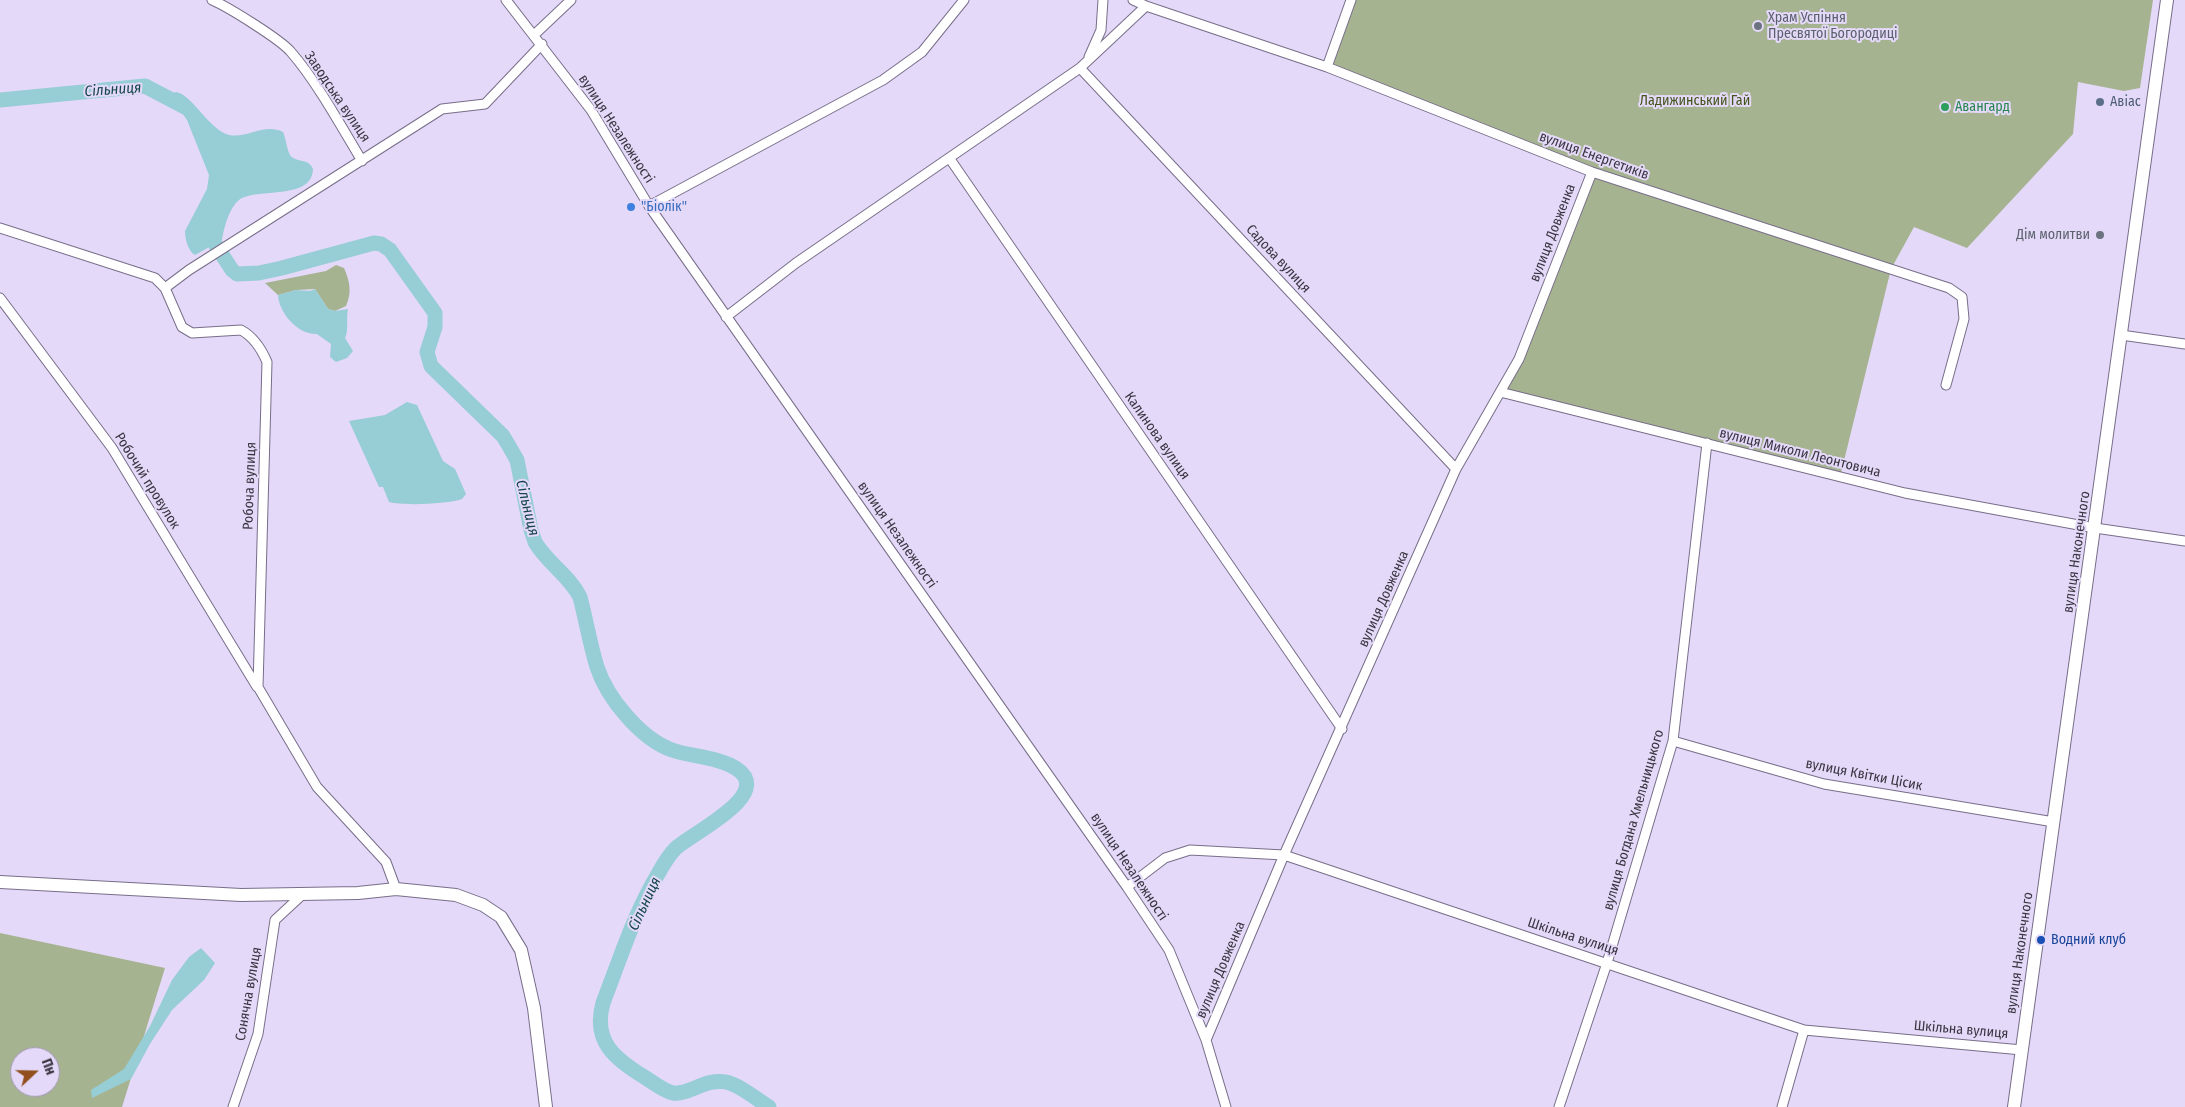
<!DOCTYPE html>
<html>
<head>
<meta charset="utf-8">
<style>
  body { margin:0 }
  #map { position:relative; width:2185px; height:1107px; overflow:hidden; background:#e4d9f8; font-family:"Fira Sans Condensed",sans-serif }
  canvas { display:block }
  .north { position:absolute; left:10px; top:1047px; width:50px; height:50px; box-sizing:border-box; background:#e4d9f8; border:1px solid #a097af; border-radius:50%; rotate:69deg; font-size:14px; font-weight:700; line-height:20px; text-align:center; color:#3a3541 }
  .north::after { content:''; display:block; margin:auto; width:18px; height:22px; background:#914f1e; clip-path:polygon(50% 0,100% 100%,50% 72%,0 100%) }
</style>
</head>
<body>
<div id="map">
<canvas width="2185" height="1107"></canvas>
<div class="north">Пн</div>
</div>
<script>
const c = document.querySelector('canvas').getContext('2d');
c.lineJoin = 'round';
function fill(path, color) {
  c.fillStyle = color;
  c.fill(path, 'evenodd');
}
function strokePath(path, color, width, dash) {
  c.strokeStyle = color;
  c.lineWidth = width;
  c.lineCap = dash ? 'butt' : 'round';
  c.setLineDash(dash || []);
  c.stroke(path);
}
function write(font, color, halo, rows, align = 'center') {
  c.font = font + ' "Fira Sans Condensed",sans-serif';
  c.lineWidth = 4;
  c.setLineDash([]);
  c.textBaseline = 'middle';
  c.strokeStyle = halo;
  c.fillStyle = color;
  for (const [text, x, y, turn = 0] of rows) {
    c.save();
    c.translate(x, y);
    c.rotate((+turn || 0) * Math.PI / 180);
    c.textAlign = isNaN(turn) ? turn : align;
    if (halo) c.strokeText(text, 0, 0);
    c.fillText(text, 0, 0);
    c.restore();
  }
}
const green = new Path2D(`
  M1351 0H2153L2140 88 2124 91 2078 82 2073 134 1967 248 1914 227 1891 269 1840 477 1500 392 1518 361 1592 172 1327 67Z
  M336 265 344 268C350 282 352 292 346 306L335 311 328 309 315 289 296 290 278 295 265 283 326 271Z
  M0 933 165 968 122 1107H0ZM20 1057H50V1087H20Z`);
const water = new Path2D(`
  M176 92C191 94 207 126 226 134 245 141 263 122 283 132 286 139 287 150 290 155 297 164 308 157 313 169 312 201 257 187 239 200 229 208 224 228 222 240L195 255C188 251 185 239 185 231L207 189 209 175 187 120 179 109 168 99 170 94Z
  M315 289 328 309 335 311 348 309C346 318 349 331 345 338L353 351 347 358 336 362 330 357 331 344 317 334C298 335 279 313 278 295L296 290 310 291Z
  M407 402 417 405 443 461 455 469 466 494 462 499C448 504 403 506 389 502L383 487H379L349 421 385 415Z
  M201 948 215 963 204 980 172 1010 150 1044 131 1079 92 1098 91 1090 124 1069 150 1026 172 980 189 957Z`);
const river = new Path2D(`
  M0 100 145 86 185 107
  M210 225V236L232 270 237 274 259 273 282 268 374 243 381 244 390 250 435 313V327L427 352 431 366 503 436 509 446 517 460 531 530 535 542C547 563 569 575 580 597 586 620 590 644 597 667 607 698 641 739 672 750 692 757 719 757 737 769 775 795 690 834 675 849 668 856 663 865 658 874 634 914 620 959 603 1003 592 1042 616 1060 646 1078 654 1083 664 1091 673 1093 690 1095 705 1078 726 1082 740 1085 756 1099 769 1107`);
const street = new Path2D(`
  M212 0C228 7 280 39 291 52 317 82 341 126 362 161
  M506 0 591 110 649 206 1127 887 1169 950 1206 1040 1226 1107
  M1133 0 1146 6 1327 67 1592 172 1949 288 1962 297 1964 319 1946 385
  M534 35 571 0
  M1089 57 1101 30 1103 0
  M1327 67 1351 0
  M1080 68 1456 469
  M950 159 1342 729
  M649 206 883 80 922 52 964 0
  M0 228 155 278 165 288 182 327 192 333 241 330C254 337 261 348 267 362L258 687 317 787 386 862 396 889
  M165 288 189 270 442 109 485 104 542 44
  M0 298 112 448 257 687
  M726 317 796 263 1080 68 1146 6
  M2121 335 2185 344
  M1500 392 1905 493 2095 528 2185 541
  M1673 741 1824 784 2054 822
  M1127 887 1165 858 1190 850 1284 855 1804 1030 2022 1050
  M1206 1040 1284 855 1456 469 1519 359 1592 172
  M233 1107 258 1034 275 920 302 895
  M1559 1107 1607 963 1673 741 1707 443
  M1782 1107 1804 1030`);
const secondary = new Path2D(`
  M0 882 241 895 358 893 396 889 456 895 483 905 501 917 521 950 534 1008 546 1107
  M2014 1107 2167 0`);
const markers = [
  [1758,26,5,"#6b7280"],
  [2100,102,5,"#5c6f8a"],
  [1945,107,5,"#2e9e5b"],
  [631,207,5,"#3f7fe0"],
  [2100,235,5,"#6b7280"],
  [2041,940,5,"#1a4fb4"]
];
const worshipNames = [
  ["Храм Успіння",1768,18],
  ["Пресвятої Богородиці",1768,34],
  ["Дім молитви",2090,235,"right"]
];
const streetNames = [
  ["Заводська вулиця",337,97,56],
  ["вулиця Незалежності",616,129,57],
  ["вулиця Енергетиків",1594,156,20],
  ["вулиця Довженка",1553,233,-69],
  ["Садова вулиця",1278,259,47],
  ["Калинова вулиця",1157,436,55],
  ["вулиця Миколи Леонтовича",1800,453,14],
  ["Робочий провулок",147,481,58],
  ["Робоча вулиця",250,486,-88],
  ["вулиця Незалежності",897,535,55],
  ["вулиця Наконечного",2077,552,-82],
  ["вулиця Довженка",1384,599,-66],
  ["вулиця Квітки Цісик",1864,775,11],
  ["вулиця Богдана Хмельницького",1634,820,-74],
  ["вулиця Незалежності",1129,867,56],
  ["Шкільна вулиця",1573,937,18],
  ["вулиця Наконечного",2020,953,-82],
  ["вулиця Довженка",1221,970,-67],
  ["Сонячна вулиця",249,994,-80],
  ["Шкільна вулиця",1961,1030,5]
];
const parkNames = [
  ["Ладижинський Гай",1695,101]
];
const serviceNames = [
  ["Авіас",2110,102]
];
const leisureNames = [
  ["Авангард",1955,107]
];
const shopNames = [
  ["\"Біолік\"",641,207]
];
const transitNames = [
  ["Водний клуб",2051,940]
];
const waterNames = [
  ["Сільниця",113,90,-4],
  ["Сільниця",527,508,76],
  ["Сільниця",645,904,-65]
];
fill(green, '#a6b391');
fill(water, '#97cdd4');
strokePath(river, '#97cdd4', 15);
strokePath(street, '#786e89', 11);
strokePath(secondary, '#786e89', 14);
strokePath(street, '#fff', 9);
strokePath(secondary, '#fff', 12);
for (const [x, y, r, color] of markers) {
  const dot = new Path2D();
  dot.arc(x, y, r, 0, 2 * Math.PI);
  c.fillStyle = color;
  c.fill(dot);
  strokePath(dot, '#e4d9f8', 2);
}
write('14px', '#5b616d', '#e4d9f8', worshipNames, 'left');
write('14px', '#3a3541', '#e4d9f8', streetNames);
write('14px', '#43551a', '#e4d9f8', parkNames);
write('14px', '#4e5e75', '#e4d9f8', serviceNames, 'left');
write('14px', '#27864d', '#e4d9f8', leisureNames, 'left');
write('14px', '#366cbe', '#e4d9f8', shopNames, 'left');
write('14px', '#164399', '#e4d9f8', transitNames, 'left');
write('italic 15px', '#15464b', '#e4d9f8', waterNames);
</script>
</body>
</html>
